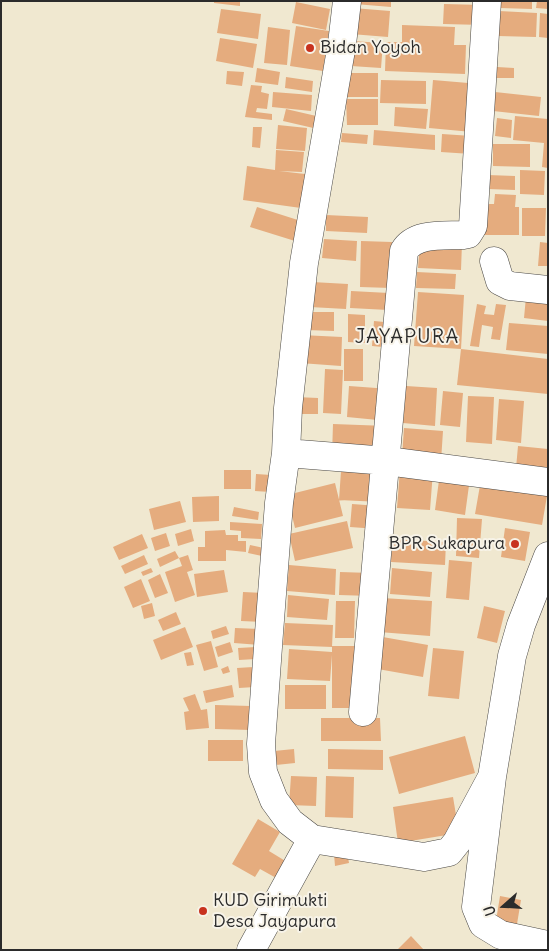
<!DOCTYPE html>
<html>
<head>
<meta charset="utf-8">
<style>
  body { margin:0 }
  #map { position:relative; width:549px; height:951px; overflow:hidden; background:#f0e8d0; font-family:Delius,sans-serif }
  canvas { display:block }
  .frame { position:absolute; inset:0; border:2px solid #2b2b2b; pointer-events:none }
  .north { position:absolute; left:479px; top:881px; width:50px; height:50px; -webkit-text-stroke:4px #f7f3e8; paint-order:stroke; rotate:251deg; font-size:14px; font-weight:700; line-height:20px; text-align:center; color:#2b2b2b }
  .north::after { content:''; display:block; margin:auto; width:18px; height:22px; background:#2b2b2b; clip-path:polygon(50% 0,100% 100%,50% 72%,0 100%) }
</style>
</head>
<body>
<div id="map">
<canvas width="549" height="951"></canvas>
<div class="frame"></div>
<div class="north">U</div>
</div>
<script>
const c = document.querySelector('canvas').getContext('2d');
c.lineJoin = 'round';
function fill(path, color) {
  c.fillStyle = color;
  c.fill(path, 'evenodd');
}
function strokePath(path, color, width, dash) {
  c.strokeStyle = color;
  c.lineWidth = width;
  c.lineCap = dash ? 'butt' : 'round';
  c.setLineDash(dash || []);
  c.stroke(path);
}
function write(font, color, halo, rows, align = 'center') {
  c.font = font + ' Delius,sans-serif';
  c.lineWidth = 4;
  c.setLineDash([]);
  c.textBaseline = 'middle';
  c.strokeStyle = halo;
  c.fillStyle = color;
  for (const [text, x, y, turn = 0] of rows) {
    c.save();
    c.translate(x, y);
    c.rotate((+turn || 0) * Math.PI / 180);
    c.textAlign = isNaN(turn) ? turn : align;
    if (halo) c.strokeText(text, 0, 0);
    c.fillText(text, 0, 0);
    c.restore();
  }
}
const building = new Path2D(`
  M214 1H240V6L214 3Z
  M355 1H391V7L355 4Z
  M500 1H532V9L500 8Z
  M537 1H548V9L536 8Z
  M296 2 330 9 326 30 292 23Z
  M444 4 483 5V25L443 24Z
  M353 8 390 11 388 37 351 34Z
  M221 9 261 14 258 39 217 33Z
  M499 11 537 13 536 37 498 36Z
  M540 13 548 14V38L539 37Z
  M402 25 455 27 454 45H466L465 74 385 71 386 42H402Z
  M296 26 329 31 323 71 290 66Z
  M268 27 290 30 287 65 264 63Z
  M220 38 257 44 253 68 216 61Z
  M352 41 383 43 381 68 351 66Z
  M497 67 514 68V78H496Z
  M257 68 280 72 278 85 255 82Z
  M227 71 244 72 242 86 226 84Z
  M346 73H378V97H347Z
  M286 77 313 81 312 92 285 88Z
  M381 80 426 81V104L380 103Z
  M433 80 480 84 472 132 429 128Z
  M251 85 262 86 261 92 269 94 267 109 257 108 256 112 272 114V120L245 117Z
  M273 92 312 95 311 111 272 107Z
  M495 92 541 97 539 116 493 111Z
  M346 99H378V125H347Z
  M395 107 428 109 426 129 394 126Z
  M286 109 325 118 322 130 283 121Z
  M515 116 548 119V168L542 167 544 143 513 140Z
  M497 118 512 120 511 138 495 136Z
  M278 125 307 128 305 151 276 149Z
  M253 127H262L260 148 252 147Z
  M374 130 435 135V150L373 145Z
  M342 133 368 135 367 144 341 142Z
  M442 134 472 136 471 154 441 152Z
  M493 144H530V167L493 166Z
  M276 150 304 152 302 172 279 171 305 174 301 208 243 200 247 166 275 170Z
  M520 170 545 171 544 195 520 194Z
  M488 175 515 176V190L488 189Z
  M495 194 516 195 515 207H519V235H481V204H494Z
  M257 207 301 221 295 241 250 227Z
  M522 208H546L545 236H522Z
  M326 215 368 217 367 233 326 231Z
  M324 239 357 241 356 261 322 258Z
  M361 241 392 242 391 288 360 287Z
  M420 242 462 243 461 270 418 268Z
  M540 242 548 243V266H538Z
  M417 272 456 274 455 289 416 288Z
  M312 282 348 284 346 309 310 307Z
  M351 291 389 293 388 310 350 308Z
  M418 292 464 295 461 349 414 346Z
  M526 297 548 299V321L524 318Z
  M477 304 486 306 484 314 494 315 496 304 506 305 500 340 491 339 493 327 482 325 479 347 470 346Z
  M306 312H334V331L306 330Z
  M348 314 365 315V343L348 342Z
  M374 321 395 323 394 348 372 346Z
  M509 323 548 326V354L506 350Z
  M301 335 342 337 341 366 300 363Z
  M344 349H363V381H344Z
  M461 349 548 359V394L457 385Z
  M325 369 343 370 341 414 323 413Z
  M349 386 390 389 388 421 347 417Z
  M406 386 437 388 435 426 403 423Z
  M443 391 463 393 460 427 440 425Z
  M468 396 494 397 492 444 466 442Z
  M296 397 318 398V414H296Z
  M499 399 524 401 521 443 496 440Z
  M333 424 387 426 386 457 332 455Z
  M404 428 443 431 441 461 402 457Z
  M518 446 548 449V472L516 468Z
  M400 469 433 471 430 510 397 508Z
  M224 470H251V489H224Z
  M341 471 382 473 381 502 339 500Z
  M440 473 470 478 465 515 435 510Z
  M256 474 271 475 270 492 255 491Z
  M482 474 548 490 542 525 475 514Z
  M335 483 343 516 295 528 287 495Z
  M219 496V521L193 522 192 497Z
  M180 501 186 522 154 530 149 509Z
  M352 504 379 506 378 529 350 527Z
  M234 507 259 512 258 520 232 516Z
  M457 518 482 519 479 558 456 556Z
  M347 521 353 548 295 561 289 534Z
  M230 522 262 524 261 539 241 538V531L230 530Z
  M505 528 530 532 525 561 501 557Z
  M191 529 194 541 178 546 175 534Z
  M225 530 226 535H238V541H246V552L226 550V561H198V547H205V531Z
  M166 533 170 546 155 551 151 538Z
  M142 534 148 548 119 560 113 547Z
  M392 539 446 542 445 565 391 562Z
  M250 545 264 548 262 556 248 553Z
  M175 551 179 558 160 567 157 559Z
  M144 555 148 564 125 574 121 566Z
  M188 555 193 570 187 572 195 595 175 602 165 572 182 566 179 558Z
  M449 560 472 562 469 600 446 598Z
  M289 565 336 569 335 595 287 591Z
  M151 568 153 572 143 576 141 572Z
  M392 568 432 572 430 597 390 594Z
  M224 570 228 592 197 597 194 574Z
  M340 572 371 573V596L339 595Z
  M160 574 168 593 155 598 148 580Z
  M141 579 150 601 133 608 124 587Z
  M243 592 264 593 263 622 241 621Z
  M288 595 329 599 327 620 287 617Z
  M382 598 432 601 430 636 379 632Z
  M336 601H355L354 638H335Z
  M152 603 155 616 144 619 141 606Z
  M484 606 505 611 497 643 477 638Z
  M176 612 181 624 163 631 158 620Z
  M285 623 333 625 332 647 283 645Z
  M226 626 229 634 213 639 211 631Z
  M185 627 193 647 161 660 153 640Z
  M235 628 260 629V645L234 643Z
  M377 636 428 645 423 677 372 668Z
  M211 641 218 667 204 671 196 645Z
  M230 642 233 652 218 657 215 647Z
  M332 646H361L360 708H332V655L330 681 287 679 289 649 332 652Z
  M256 647V659L239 660 238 648Z
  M433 648 464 651 459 699 428 696Z
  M191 652 194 665 187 666 184 653Z
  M228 666 230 672 223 674 221 669Z
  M253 667 255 687 239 688 237 668Z
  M232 685 234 697 206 703 203 691Z
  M285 685H326V709H285Z
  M195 694 201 710 207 709 209 728 186 730 184 712 189 711 183 698Z
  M215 705 251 706V730L215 729Z
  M321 718H380L381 741H321Z
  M465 736 475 773 399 794 389 757Z
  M208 740H243V761H208Z
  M294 749 295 763 276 765 274 751Z
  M328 749 383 750V770L328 769Z
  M291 776 317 777 316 806 289 805Z
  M326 776 354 777 353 818 325 817Z
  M453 797 459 833 398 843 393 807Z
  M258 819 280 832 269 851 287 862 278 879 260 869 255 877 232 864Z
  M347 852 349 863 335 866 334 854Z
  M500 896 521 900 517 924 496 921Z
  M411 936 424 950H397Z`);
const minor = new Path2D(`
  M347 1 342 44 304 263 288 408 286 453 279 503 269 633 261 744 263 772 274 800 290 822 312 839 424 857 449 852 457 842 492 777
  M494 261 500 281 510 286 548 290
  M286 453 387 461 548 482
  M548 556 521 625 512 656 492 777 476 907 483 924 501 935 548 945
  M363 712 404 251C415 232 444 236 463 235L468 234 473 226 487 1
  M251 950 312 839`);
const markers = [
  [310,48,5,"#c8321e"],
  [515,544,5,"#c8321e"],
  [203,911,5,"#c8321e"]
];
const poiNames = [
  ["Bidan Yoyoh",320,48],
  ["BPR Sukapura",505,544,"right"],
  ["KUD Girimukti",213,901],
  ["Desa Jayapura",213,922]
];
const quarterNames = [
  ["JAYAPURA",407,337]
];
fill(building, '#e5ac7e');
strokePath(minor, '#494744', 29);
strokePath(minor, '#fff', 28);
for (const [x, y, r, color] of markers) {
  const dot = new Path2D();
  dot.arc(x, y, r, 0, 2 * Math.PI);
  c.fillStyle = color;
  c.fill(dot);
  strokePath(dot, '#f7f3e8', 2);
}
write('18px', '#2b2b2b', '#f7f3e8', poiNames, 'left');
c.letterSpacing = '1px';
write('20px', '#2b2b2b', '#f7f3e8', quarterNames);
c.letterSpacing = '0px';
</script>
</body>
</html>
